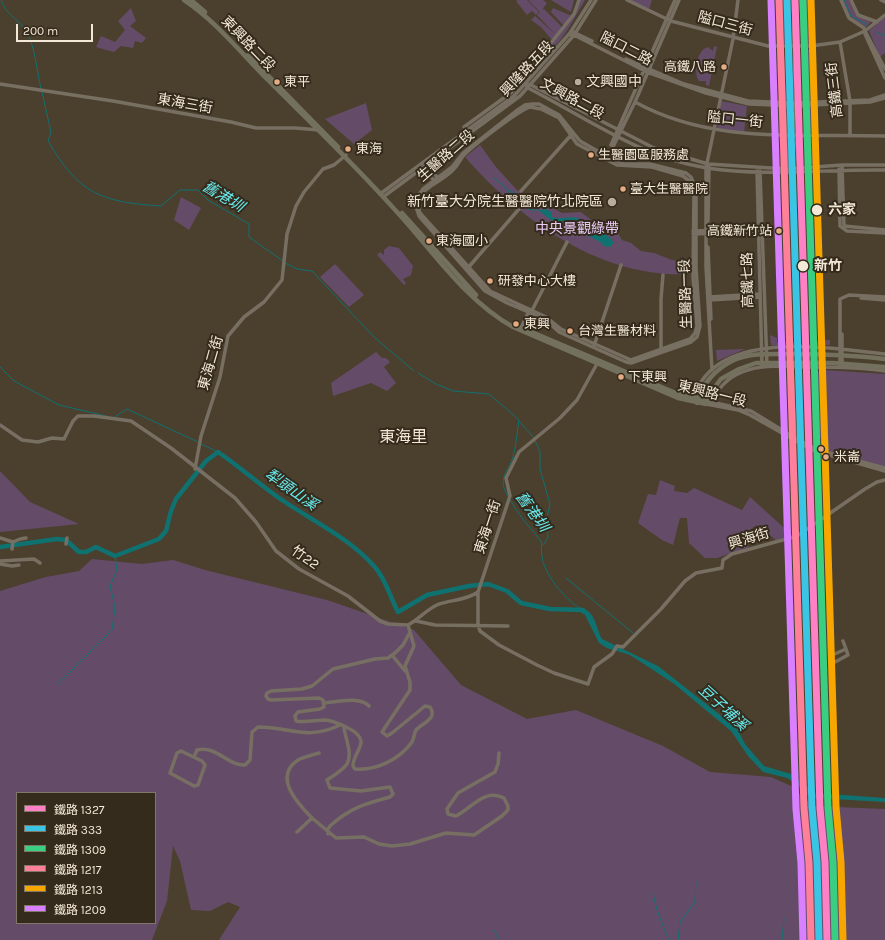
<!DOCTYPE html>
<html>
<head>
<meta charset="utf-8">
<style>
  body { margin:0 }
  #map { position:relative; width:885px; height:940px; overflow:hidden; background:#4b3f2e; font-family:Karla,"Noto Sans TC",sans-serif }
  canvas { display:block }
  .legend { position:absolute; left:16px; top:792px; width:140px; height:132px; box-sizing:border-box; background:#342b1d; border:1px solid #817767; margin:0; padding:5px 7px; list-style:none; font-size:12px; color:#f4e8d6 }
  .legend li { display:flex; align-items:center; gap:8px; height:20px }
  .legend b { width:20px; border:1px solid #817767 }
  .scale { position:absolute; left:16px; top:24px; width:77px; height:18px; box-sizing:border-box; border:2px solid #f4e8d6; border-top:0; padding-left:5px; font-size:12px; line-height:14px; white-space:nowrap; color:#f4e8d6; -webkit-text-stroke:3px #342b1d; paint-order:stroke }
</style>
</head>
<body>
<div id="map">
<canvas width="885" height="940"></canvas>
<ul class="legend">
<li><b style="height:5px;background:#ff80c5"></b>鐵路 1327</li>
<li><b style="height:5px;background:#3ac5e4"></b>鐵路 333</li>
<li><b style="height:5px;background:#3ace82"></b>鐵路 1309</li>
<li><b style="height:5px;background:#ff8098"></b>鐵路 1217</li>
<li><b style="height:5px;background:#f7a600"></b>鐵路 1213</li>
<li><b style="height:5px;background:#d880ff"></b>鐵路 1209</li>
</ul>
<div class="scale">200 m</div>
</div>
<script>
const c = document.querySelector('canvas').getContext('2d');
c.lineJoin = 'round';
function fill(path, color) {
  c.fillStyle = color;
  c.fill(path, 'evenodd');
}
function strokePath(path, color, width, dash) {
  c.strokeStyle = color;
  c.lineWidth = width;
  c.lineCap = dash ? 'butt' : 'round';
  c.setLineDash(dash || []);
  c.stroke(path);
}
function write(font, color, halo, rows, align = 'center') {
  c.font = font + ' Karla,"Noto Sans TC",sans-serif';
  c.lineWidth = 4;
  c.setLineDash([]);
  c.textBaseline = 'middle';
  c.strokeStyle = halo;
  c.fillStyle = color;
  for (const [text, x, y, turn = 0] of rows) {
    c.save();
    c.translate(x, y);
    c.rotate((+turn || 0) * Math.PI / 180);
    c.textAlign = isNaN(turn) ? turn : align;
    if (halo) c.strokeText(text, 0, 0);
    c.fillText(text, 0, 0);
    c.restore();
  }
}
const green = new Path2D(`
  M518 0H527L539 12 536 15 532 11 527 15 516 1Z
  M528 0H543L547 3 542 10 544 9 563 28 564 26 551 12 553 8 572 16 580 0H585C579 10 561 44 552 48L550 47 553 41 541 27 531 20 535 16 556 35 537 15 540 12Z
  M551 0H574L571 12Z
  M630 0H652L649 9Z
  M782 0H788L790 43 784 44Z
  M803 0H809L810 45H805Z
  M842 0H849L857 16 871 22 866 27C862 23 858 23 855 20 848 16 846 7 842 0Z
  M131 8 136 21 130 26 146 38 142 43 135 41 133 48 121 46 114 52 96 47 101 36 115 42 125 30 118 21Z
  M885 16V53L880 57 869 31Z
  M714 46 717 47 709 86 706 85V81H699C693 74 697 49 708 47L713 51Z
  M791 49V100H786L785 50Z
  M806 49H810L813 100H807Z
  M721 101 747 106 744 133 717 129Z
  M366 103 372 130 354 144 325 119Z
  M786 107H793V133H786Z
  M808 107H813L814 133H809Z
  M787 137H793L795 166 788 167Z
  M809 138H814L815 164H810Z
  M480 145 496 167 516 189 538 206H550L562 213 581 212 600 227 613 229 618 233 622 240 631 243 641 251 654 253 672 260 690 262V274C601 279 520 220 465 157Z
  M181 197 201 208 189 230 174 220Z
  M389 246 399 248 413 266 411 275 403 279 406 283 404 285 377 255 380 252 384 255V250Z
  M335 264 364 295 349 307 320 277Z
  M770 335 777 338V342H794V345H771Z
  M830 340V345H813V341Z
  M745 349 717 361 716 350Z
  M376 352 382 358H386L390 362 384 367 396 383 387 391 371 383 333 396 331 383Z
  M825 370 885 374V467L828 451Z
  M796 372H801L803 431 798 429Z
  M814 372H820L824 439 817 438Z
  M0 471 30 502 79 524 0 532Z
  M660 480 675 486 674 491 687 493 694 488 742 510 750 497 792 535 776 540 757 525 740 536 749 547 717 558H705L689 543 687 518H680L673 545 662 540 638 523 648 494 656 495Z
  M92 559 142 564 173 560 205 570 327 600 414 630 461 685 527 719 576 710 663 746 710 772 771 777 791 786 813 806 885 809V940H219L240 907 228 902 210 911 191 910 180 861 173 846 167 901 152 940H0V591L46 577 79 571ZM17 793H155V923H17Z`);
const water = new Path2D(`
  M546 209 551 212 552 217C562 221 573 213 583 221 588 224 589 230 593 233 605 233 608 234 614 243L610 247 603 246 602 243 564 223 551 220 538 210Z
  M578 607C596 610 595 626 602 639L658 666 719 714 738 730 745 744 764 766 791 774 816 793 885 798V802L814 798 805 794 797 784 787 778 763 772 748 756 731 731 673 683 630 655 607 648 599 643 585 615 580 612Z`);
const stream = new Path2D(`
  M1 0C6 15 16 17 24 28 35 42 37 72 41 89
  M844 0 851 16 867 25
  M877 32 885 36
  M42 92 51 132 48 141C79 194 101 202 161 206L180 190H198L208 200 249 224V237L283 261
  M494 178 508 190 515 193C521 205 525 211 538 210
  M508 191 510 196 516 198
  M285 263 297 269 312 271 375 338 414 371
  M0 367 14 381 59 405 106 416
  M418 373 436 384 453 391 489 394 517 418 519 420C517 433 516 446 513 457 508 473 496 478 509 498
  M113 418 127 409 198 442
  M519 421 534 438
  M535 441 540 451V469L550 504 547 518 548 538 543 545
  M201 444 218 452
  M510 500 522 518 541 541C542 546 541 552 542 557 545 575 563 597 578 607
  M566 578 633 633
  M58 684 112 630 115 607 110 586 117 570 115 556
  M653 893C656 910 662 924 669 940
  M494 930 500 940
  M678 940 680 922 695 902 696 882
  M782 940 784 918`);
const river = new Path2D(`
  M0 547 57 539 66 540 79 552H86L96 547 115 556 159 539 166 531 171 511 176 499 206 461 218 452C240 467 260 485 282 500 313 521 349 538 374 566 386 579 390 597 398 612L427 595 469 586 488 584 507 591 521 603 550 609 583 610`);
const minor = new Path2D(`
  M627 0 671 21 768 46H811L840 42 865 31 885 15
  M780 0 787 169
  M801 0 809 169
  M810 0 817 168
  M841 0 849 18 864 28 865 34 885 78
  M851 0 858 15 877 22
  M881 0 885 2
  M571 31 592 41
  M865 31 885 69
  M570 33 647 72 706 93 749 104 797 106 850 103 870 102 885 98
  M840 42 850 101V135
  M626 59 684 84 748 101 793 103 870 100 885 95
  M0 84 113 101 231 122 256 128H295L319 130
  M525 84 528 88C585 117 641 158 707 168 766 177 825 169 885 170
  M525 84 531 85 654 148 708 164 787 169 842 165H885
  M635 102C713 145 799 133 885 136
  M532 104H539L559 115 580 141 608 157 624 164H650L686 173 691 177 696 189V268L700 326 697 337 691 342 631 363 626 362 559 332 545 319 507 303 485 291 419 216 415 204 417 197 423 189 452 167 463 153 516 111 525 105Z
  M530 107 541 109 559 118 577 144 617 165 652 167 683 176 692 183 694 190 693 277 697 326 695 333 690 339 631 360 561 329 546 317 490 291 420 213C418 207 416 202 420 196 428 184 445 180 454 169 458 165 460 160 463 156 471 147 519 110 530 107Z
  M464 127 512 92 574 14 579 0
  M611 145 675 0
  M607 159 635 102 679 0
  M428 164 438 179 437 181
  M423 167 435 182
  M842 167 844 226 885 230
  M839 169 840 226 847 231 885 233
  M757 171 762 366
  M760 171 767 366
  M521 191 572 134
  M380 194 514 96 570 33 591 0
  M383 197 520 96 574 35 596 0
  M708 221 709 167
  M693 231 758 229
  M693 234 758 232
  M708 247 711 319
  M467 269 519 209
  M709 297 760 294
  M861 298 885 300
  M709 300 760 297
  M521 328 529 311
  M522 330 567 242
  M842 334V366
  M594 346 621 265
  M661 351V299L663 275
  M598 362 577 400 560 418 519 452 506 478 510 496 478 592V625L480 631 499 645 537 665 554 673 588 684 594 667 612 654 617 646 623 647 661 609 685 581 696 573 722 568 723 560 732 554 797 536 865 489 877 482 885 480
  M792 366 795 438
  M840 366V299L849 295 885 297
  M823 367 827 452
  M712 370 706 267V168L733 39 738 0
  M693 400C713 327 829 348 885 354
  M707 401 751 411 795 438 818 450 885 468
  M706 404 738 410 750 415 812 450 885 471
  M711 404C716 390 728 377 742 372 764 363 786 367 809 367 834 367 860 367 885 371
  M0 425 22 440 38 442 52 438 64 439 73 421 78 416H94L131 421 171 448 235 498 256 522 276 551 299 569 348 596 380 621 388 624 408 625C419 619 427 609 439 604 452 600 467 600 478 592
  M195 469 201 436 220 377 228 336 244 317 264 302 282 280 287 234 296 206 304 192 323 169 334 165 346 155
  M0 538 13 542
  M66 544 67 538
  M12 549 13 542 20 539 26 538
  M0 561 34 559 40 563
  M0 564 12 566 19 565
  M416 621 435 625 508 626
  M408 625 414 646 405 666 410 682V690L382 732 387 736 392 733 425 706 430 707C438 719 422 723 416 730 414 734 414 738 412 742 400 759 376 771 355 769L353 766C353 757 360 751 361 742 362 731 334 721 325 720 315 720 306 723 296 721L295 716 298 712 320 709 324 707 323 700 319 698 271 700 268 699 266 696 267 693 271 691 302 689 312 686 333 669 375 659 388 658 395 653 403 645 409 634
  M392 655 405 671
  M830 656 846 649 843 641
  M835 662 848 655 846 649
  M325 703C336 702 360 696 369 706
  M181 751 202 761 205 765 198 785 194 786 170 773 177 753Z
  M194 757 197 750C216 745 228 766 245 765L250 760 252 732 258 727C290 727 307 741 340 725
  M312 818C299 805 272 777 298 760 304 757 312 755 319 753
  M297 832 312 818 336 838 364 837 379 844 392 846 410 844 446 833 474 835 502 816 508 810V806L504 798C484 788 472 808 456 816L448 814 447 809 458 793 495 772 498 764 499 753
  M328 834V829L330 826C350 808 364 804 390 797L393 794 390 787 361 791 330 788 327 780C333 776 343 770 347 764 353 753 345 738 344 727`);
const major = new Path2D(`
  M184 0C216 21 241 53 268 80 311 123 356 166 397 212 433 251 465 300 513 327L678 398 706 404 711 392 721 379 739 369 756 363H833L885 367
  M191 0 205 12
  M248 55 338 147
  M402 213 476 295
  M515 325 678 394 707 401
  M697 403C701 384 717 368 734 360 750 353 770 354 788 354 821 354 852 355 885 359`);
const rail = new Path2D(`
  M792 0 795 138 798 171`);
const rail1 = new Path2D(`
  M795 0 820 808 825 862 827 940`);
const rail2 = new Path2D(`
  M787 0 812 808 817 862 819 940`);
const rail3 = new Path2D(`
  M803 0 828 808 833 862 835 940`);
const rail4 = new Path2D(`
  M779 0 804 808 809 863 811 940`);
const rail5 = new Path2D(`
  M811 0 836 807 841 862 843 940`);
const rail6 = new Path2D(`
  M771 1 796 809 801 863 803 940`);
const markers = [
  [724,67,3.5,"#e5ac83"],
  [277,82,3.5,"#e5ac83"],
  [578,82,4,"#b9ad9b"],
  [348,149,3.5,"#e5ac83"],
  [591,155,3.5,"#e5ac83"],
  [623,189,3.5,"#e5ac83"],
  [612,202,5,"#b9ad9b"],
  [817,210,6,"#f4e8d6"],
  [779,231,3.5,"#e5ac83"],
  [429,241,3.5,"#e5ac83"],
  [803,266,6,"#f4e8d6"],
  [490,281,3.5,"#e5ac83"],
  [516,324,3.5,"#e5ac83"],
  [570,331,3.5,"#e5ac83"],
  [621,377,3.5,"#e5ac83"],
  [821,449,3.5,"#e5ac83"],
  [826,457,3.5,"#e5ac83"]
];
const busNames = [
  ["高鐵八路",716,67,"right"],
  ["東平",284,82],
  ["東海",356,149],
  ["生醫園區服務處",598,155],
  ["臺大生醫醫院",630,189],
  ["高鐵新竹站",772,231,"right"],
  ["東海國小",436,241],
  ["研發中心大樓",498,281],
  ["東興",524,324],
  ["台灣生醫材料",578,331],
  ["下東興",628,377],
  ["米崙",834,457]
];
const streetNames = [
  ["隘口三街",725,24,15],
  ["東興路二段",248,44,46],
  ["隘口二路",626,49,27],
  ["興隆路五段",527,69,-47],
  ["高鐵三街",835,90,-97],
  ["文興路二段",572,99,28],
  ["東海三街",185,104,10],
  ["隘口一街",735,120,6],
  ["生醫路二段",446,156,-41],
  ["高鐵七路",748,280,-91],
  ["生醫路一段",686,294,-92],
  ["東海二街",211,363,-74],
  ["東興路一段",712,394,14],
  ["東海一街",488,527,-72],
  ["興海街",749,539,-17],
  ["竹22",305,558,35]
];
const poiNames = [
  ["文興國中",586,82],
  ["新竹臺大分院生醫醫院竹北院區",603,202,"right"]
];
const stopNames = [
  ["六家",828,210],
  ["新竹",814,266]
];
const parkNames = [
  ["中央景觀綠帶",577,229]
];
const waterNames = [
  ["舊港圳",223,197,31],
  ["犁頭山溪",291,490,35],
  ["舊港圳",532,512,54],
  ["豆子埔溪",723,708,42]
];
const quarterNames = [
  ["東海里",403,437]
];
fill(green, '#644c68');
fill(water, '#107171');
strokePath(stream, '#107171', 1);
strokePath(river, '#107171', 4.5);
strokePath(minor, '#786f63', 3.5);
strokePath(major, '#73715e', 4.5);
strokePath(rail, '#7e766a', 1);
strokePath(rail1, '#ff80c5', 7);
strokePath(rail2, '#3ac5e4', 7);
strokePath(rail3, '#3ace82', 7);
strokePath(rail4, '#ff8098', 7);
strokePath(rail5, '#f7a600', 7);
strokePath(rail6, '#d880ff', 7);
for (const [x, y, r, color] of markers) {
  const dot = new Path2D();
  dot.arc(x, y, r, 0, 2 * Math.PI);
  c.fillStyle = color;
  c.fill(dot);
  strokePath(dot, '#342b1d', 1.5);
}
write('13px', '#f4e8d6', '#342b1d', busNames, 'left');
write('14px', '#f4e8d6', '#342b1d', streetNames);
write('14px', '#f4e8d6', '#342b1d', poiNames, 'left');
write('bold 14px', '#f4e8d6', '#342b1d', stopNames, 'left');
write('14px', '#ebcaf6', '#342b1d', parkNames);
write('italic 15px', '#68ecef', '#342b1d', waterNames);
write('16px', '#f4e8d6', '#342b1d', quarterNames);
</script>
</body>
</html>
